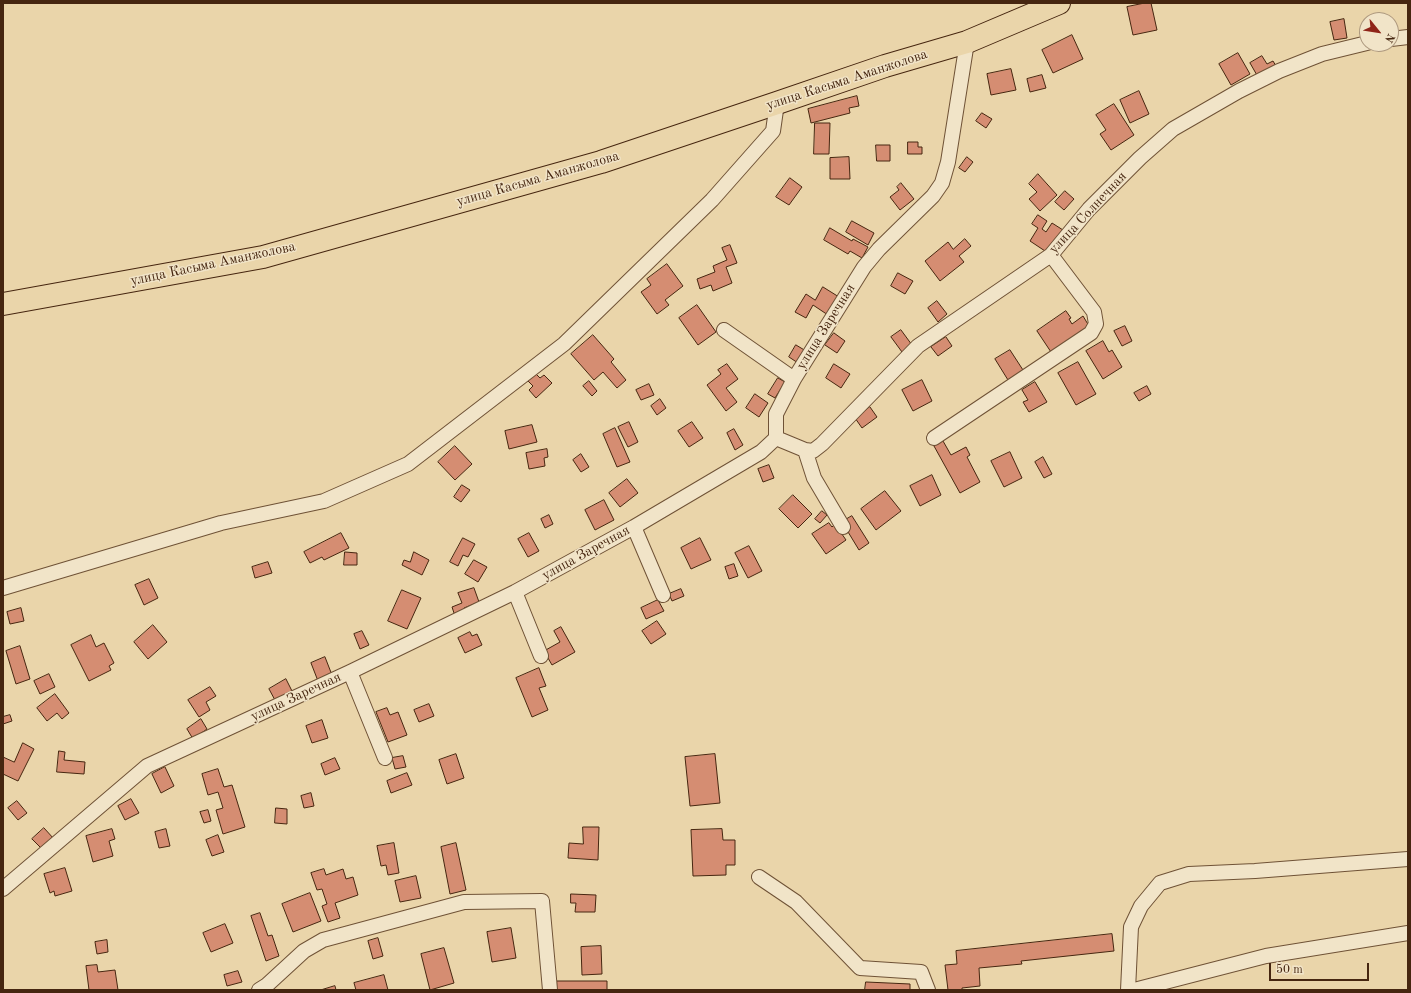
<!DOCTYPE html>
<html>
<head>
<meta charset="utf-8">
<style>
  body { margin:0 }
  #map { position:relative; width:1411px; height:993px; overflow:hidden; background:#ead5aa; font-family:"Old Standard TT",serif }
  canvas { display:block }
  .frame { position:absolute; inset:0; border:4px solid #462610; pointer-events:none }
  .north { position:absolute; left:1359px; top:12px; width:40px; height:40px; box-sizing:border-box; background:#f1e4c8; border:1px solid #ad987e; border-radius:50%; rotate:120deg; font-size:11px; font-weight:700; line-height:16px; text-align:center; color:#462610 }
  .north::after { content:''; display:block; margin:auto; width:14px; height:18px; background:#8f2418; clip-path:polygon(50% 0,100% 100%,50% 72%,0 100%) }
  .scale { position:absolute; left:1269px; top:963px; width:100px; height:18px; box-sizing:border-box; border:2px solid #462610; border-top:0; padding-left:5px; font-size:12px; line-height:14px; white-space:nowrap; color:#462610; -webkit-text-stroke:3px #f1e4c8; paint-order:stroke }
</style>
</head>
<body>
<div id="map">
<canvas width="1411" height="993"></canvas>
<div class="frame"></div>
<div class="north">N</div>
<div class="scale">50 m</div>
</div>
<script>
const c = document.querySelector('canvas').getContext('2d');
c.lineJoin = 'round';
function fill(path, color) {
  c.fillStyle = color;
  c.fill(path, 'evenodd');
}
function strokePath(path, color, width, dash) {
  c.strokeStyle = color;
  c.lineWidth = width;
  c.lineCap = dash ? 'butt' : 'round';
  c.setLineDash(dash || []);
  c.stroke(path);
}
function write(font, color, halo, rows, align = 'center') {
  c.font = font + ' "Old Standard TT",serif';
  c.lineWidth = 3;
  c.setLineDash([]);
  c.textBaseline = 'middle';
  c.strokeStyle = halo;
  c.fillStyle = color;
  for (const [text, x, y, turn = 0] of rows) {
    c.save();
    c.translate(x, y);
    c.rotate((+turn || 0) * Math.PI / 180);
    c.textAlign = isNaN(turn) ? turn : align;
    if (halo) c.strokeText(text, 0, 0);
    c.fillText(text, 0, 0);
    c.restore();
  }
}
const building = new Path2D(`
  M1145 3H1151L1157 30 1133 35 1127 7Z
  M1344 19 1347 38 1334 40 1330 22Z
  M1072 35 1083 59 1053 73 1042 50Z
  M1238 53 1250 74 1231 85 1219 64Z
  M1262 56 1267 64 1273 61 1276 66 1258 77 1250 63Z
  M1011 69 1016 90 991 95 987 74Z
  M1042 75 1046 88 1030 92 1027 79Z
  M1139 91 1149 114 1130 123 1120 100Z
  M857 96 859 106 849 108 850 113 811 123 808 109Z
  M1114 104 1134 135 1111 150 1100 134 1106 130 1096 115Z
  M982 113 992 119 986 128 976 121Z
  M815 123H830L829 154H814Z
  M908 142H918V147H922V154H908Z
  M876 145H890V161H877Z
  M849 157 850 179H830V158Z
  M967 157 973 162 965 172 959 168Z
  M1038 174 1057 195 1040 211 1029 199 1037 192 1029 184Z
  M790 178 802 187 789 205 776 197Z
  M901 183 914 199 900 210 890 197 899 190 897 187Z
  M1065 191 1074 199 1064 210 1055 202Z
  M1038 215 1047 221 1042 229 1046 232 1052 223 1063 230 1048 253 1030 241 1038 228 1032 224Z
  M852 221 874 233 868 245 846 232Z
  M830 228 852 241 853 239 868 247 862 258 850 251 848 254 824 240Z
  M965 239 971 246 959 256 964 262 940 281 925 261 948 242 953 249Z
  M730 245 737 263 726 267 732 283 713 291 711 285 700 289 697 279 715 272 713 266 727 260 722 248Z
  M667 264 683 286 665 300 669 305 657 314 641 292 651 285 647 279Z
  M898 273 913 281 905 294 891 286Z
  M823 287 839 297 828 315 813 305 806 318 795 312 806 294 815 300Z
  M937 301 947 314 938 322 928 308Z
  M697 305 716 332 698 345 679 318Z
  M1066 311 1071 318 1069 319 1072 324 1083 316 1089 326 1078 333 1081 336 1053 355 1037 331Z
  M1125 326 1132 341 1122 346 1114 331Z
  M901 330 912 345 902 352 891 337Z
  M834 333 845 341 837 353 825 345Z
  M593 335 614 359 611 362 626 380 617 388 603 372 594 380 571 354Z
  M946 337 952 346 938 356 931 347Z
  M1103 341 1109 352 1112 350 1122 367 1103 379 1086 351Z
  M796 345 806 351 798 363 789 357Z
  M1010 350 1023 370 1008 380 995 359Z
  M1078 362 1096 394 1076 405 1058 373Z
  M727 364 738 379 726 388 737 402 726 411 707 385 721 374 718 370Z
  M834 364 850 374 841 388 826 378Z
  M536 374 540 378 544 375 552 383 536 398 529 390 533 386 528 381Z
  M778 378 785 382 775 398 768 394Z
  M922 380 932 401 913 411 902 390Z
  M589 381 597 391 592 396 583 386Z
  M1035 382 1047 402 1029 412 1023 402 1028 400 1022 390Z
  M649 384 654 395 641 400 636 390Z
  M1147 386 1151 394 1139 401 1134 393Z
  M755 394 768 403 759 417 746 408Z
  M660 399 666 408 657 415 651 406Z
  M870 407 877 417 862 428 855 418Z
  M629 422 638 442 628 447 618 427Z
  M692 422 703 438 689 447 678 431Z
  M532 425 537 442 509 449 505 431Z
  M615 428 630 462 617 467 603 434Z
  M734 429 743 445 735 450 727 433Z
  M943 441 951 455 966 447 970 455 967 457 980 482 960 493 934 446Z
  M455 446 472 464 455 480 438 462Z
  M547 449 548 457 544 458 545 466 529 469 526 453Z
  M1010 452 1022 478 1004 487 991 461Z
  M581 454 589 467 581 472 573 460Z
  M1043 457 1052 474 1044 478 1035 462Z
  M769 465 774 478 763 482 758 469Z
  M932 475 941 495 920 506 910 486Z
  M627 479 638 493 620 507 609 493Z
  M462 485 470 490 461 502 454 497Z
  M885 491 901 511 876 530 861 509Z
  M793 495 812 514 798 528 779 509Z
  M604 500 614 520 595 530 585 510Z
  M822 511 827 515 820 523 815 519Z
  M549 515 553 524 545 528 541 519Z
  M852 516 869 543 859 550 842 522Z
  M829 523 832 527 835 524 846 540 826 554 812 534Z
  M341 533 349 548 324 560 322 557 310 563 304 552Z
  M529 533 539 551 528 557 518 539Z
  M463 538 475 544 468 557 463 555 458 566 450 562Z
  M700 538 711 560 691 569 681 548Z
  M749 546 762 571 748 578 735 553Z
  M345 552 357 553V565H344Z
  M414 552 429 560 422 575 402 565 404 560 410 562Z
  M474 560 487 567 478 582 465 574Z
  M268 562 272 573 255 578 252 567Z
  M734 564 738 576 729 579 725 567Z
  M149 579 158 598 144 605 135 585Z
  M474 588 479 602 464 608 466 612 455 616 452 607 462 603 458 593Z
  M681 589 684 596 672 601 669 594Z
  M402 590 421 598 407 629 388 621Z
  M658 600 664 611 646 619 641 608Z
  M21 608 24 621 10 624 7 612Z
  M657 621 666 634 651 644 642 631Z
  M153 625 167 642 148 659 134 642Z
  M561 627 575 652 552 665 544 651 560 642 554 631Z
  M362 631 369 645 360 649 354 634Z
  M470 632 472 636 477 634 482 645 465 653 458 638Z
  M91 635 96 647 104 643 114 663 109 666 111 670 89 681 71 645Z
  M20 646 30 679 16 684 6 651Z
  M325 657 332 675 318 681 311 663Z
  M539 668 546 686 539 688 548 710 532 717 516 678Z
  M49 674 55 687 40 694 34 681Z
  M286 679 293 693 276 702 269 689Z
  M210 687 216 696 206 702 210 710 199 717 188 700Z
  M55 694 69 713 62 719 57 713 47 721 37 708Z
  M429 704 434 716 419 722 414 710Z
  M387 708 390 715 398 712 407 735 388 742 376 712Z
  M10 715 12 721 3 724V717Z
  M201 719 207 729 193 739 187 729Z
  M322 720 328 738 312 743 306 726Z
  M23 743 34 749 18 781 3 774V757L14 762Z
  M59 751 65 752 64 760 85 762 84 774 57 772Z
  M456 754 464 778 447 784 439 760Z
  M715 754 720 803 690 806 685 757Z
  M403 756 406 767 395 769 392 758Z
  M335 758 340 769 325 775 321 764Z
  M165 767 174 786 161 793 152 774Z
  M218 769 224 787 232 785 245 827 223 834 216 810 223 808 218 792 208 795 202 774Z
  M407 773 412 785 391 793 387 781Z
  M311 793 314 806 304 808 301 796Z
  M131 799 139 813 125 820 118 806Z
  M17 801 27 813 18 820 8 808Z
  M276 808 287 809V824L275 823Z
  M208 810 211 821 204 823 200 812Z
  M583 827H599L598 860 568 858 569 843 583 844Z
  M44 828 54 839 43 850 32 839Z
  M112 829 115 839 109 841 113 856 93 862 86 836Z
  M166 829 170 846 159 848 155 832Z
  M722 829 723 840H735V865H726V875L693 876 691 830Z
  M218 835 224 852 212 856 206 840Z
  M394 843 399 873 388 875 386 865 381 866 377 846Z
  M456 843 466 890 450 894 441 847Z
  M65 868 72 891 55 896 54 891 50 893 44 874Z
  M324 869 326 875 343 869 346 879 353 877 358 895 335 903 340 918 328 922 322 906 327 904 322 889 317 890 311 873Z
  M416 876 421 898 400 902 395 881Z
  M310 893 321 921 293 932 282 904Z
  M571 894 596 895 595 912H575L576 903H571Z
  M260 913 268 936 272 935 279 956 266 961 251 916Z
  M225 924 233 943 211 952 203 933Z
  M511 928 516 958 492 962 487 932Z
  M1112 934 1114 951 1021 961 1022 964 979 968 980 986 962 988V990H948L945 965 957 964 956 951Z
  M378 938 383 956 373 959 368 941Z
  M107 940 108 952 97 954 95 942Z
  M601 946 602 974 582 975 581 947Z
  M444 948 454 983 430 990 421 954Z
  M97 965 98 972 115 970 118 990H89L86 966Z
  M238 971 242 982 227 986 224 975Z
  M384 975 388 990H356L354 983Z
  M557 981H607V990H557Z
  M866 982 910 984V990H865Z
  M335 986 336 990H321Z`);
const minor = new Path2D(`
  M1391 39 1408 37
  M724 330 794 379
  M776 438 805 450 813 451 822 444 918 346 1051 255 1089 209 1140 158 1173 129 1239 91 1279 71 1322 54 1367 43
  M934 438 1091 333 1096 324 1094 312 1051 255
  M805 450 814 478 843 527
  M634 527 663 595
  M3 588 221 523 324 501 408 464 564 344 712 200 773 131 777 103
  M515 592 541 656
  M350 672 385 758
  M759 877 796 902 860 968 921 972 928 990
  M3 889 147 766 350 672 515 592 634 527 761 452 776 438V414L794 379 864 267 879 249 933 196 942 183 948 162 967 42
  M259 990 267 985 304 951 323 940 464 902 542 901 550 990
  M1128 990 1131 927 1141 906 1160 883 1189 874 1255 871 1408 859
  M1134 990 1266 956 1408 933`);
const primary = new Path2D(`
  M3 304 263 257 601 162 777 103 885 66 967 42 1059 3`);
const streetNames = [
  ["улица Касыма Аманжолова",847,80,-18],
  ["улица Касыма Аманжолова",538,179,-16],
  ["улица Солнечная",1088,213,-47],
  ["улица Касыма Аманжолова",213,264,-12],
  ["улица Заречная",826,327,-58],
  ["улица Заречная",586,553,-29],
  ["улица Заречная",296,697,-25]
];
fill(building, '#d58d72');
strokePath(building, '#462610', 1);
strokePath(minor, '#6f5236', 16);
strokePath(primary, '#462610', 24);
strokePath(minor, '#f1e4c8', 14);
strokePath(primary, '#ead5aa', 22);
write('14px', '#462610', '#f1e4c8', streetNames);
</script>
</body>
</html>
